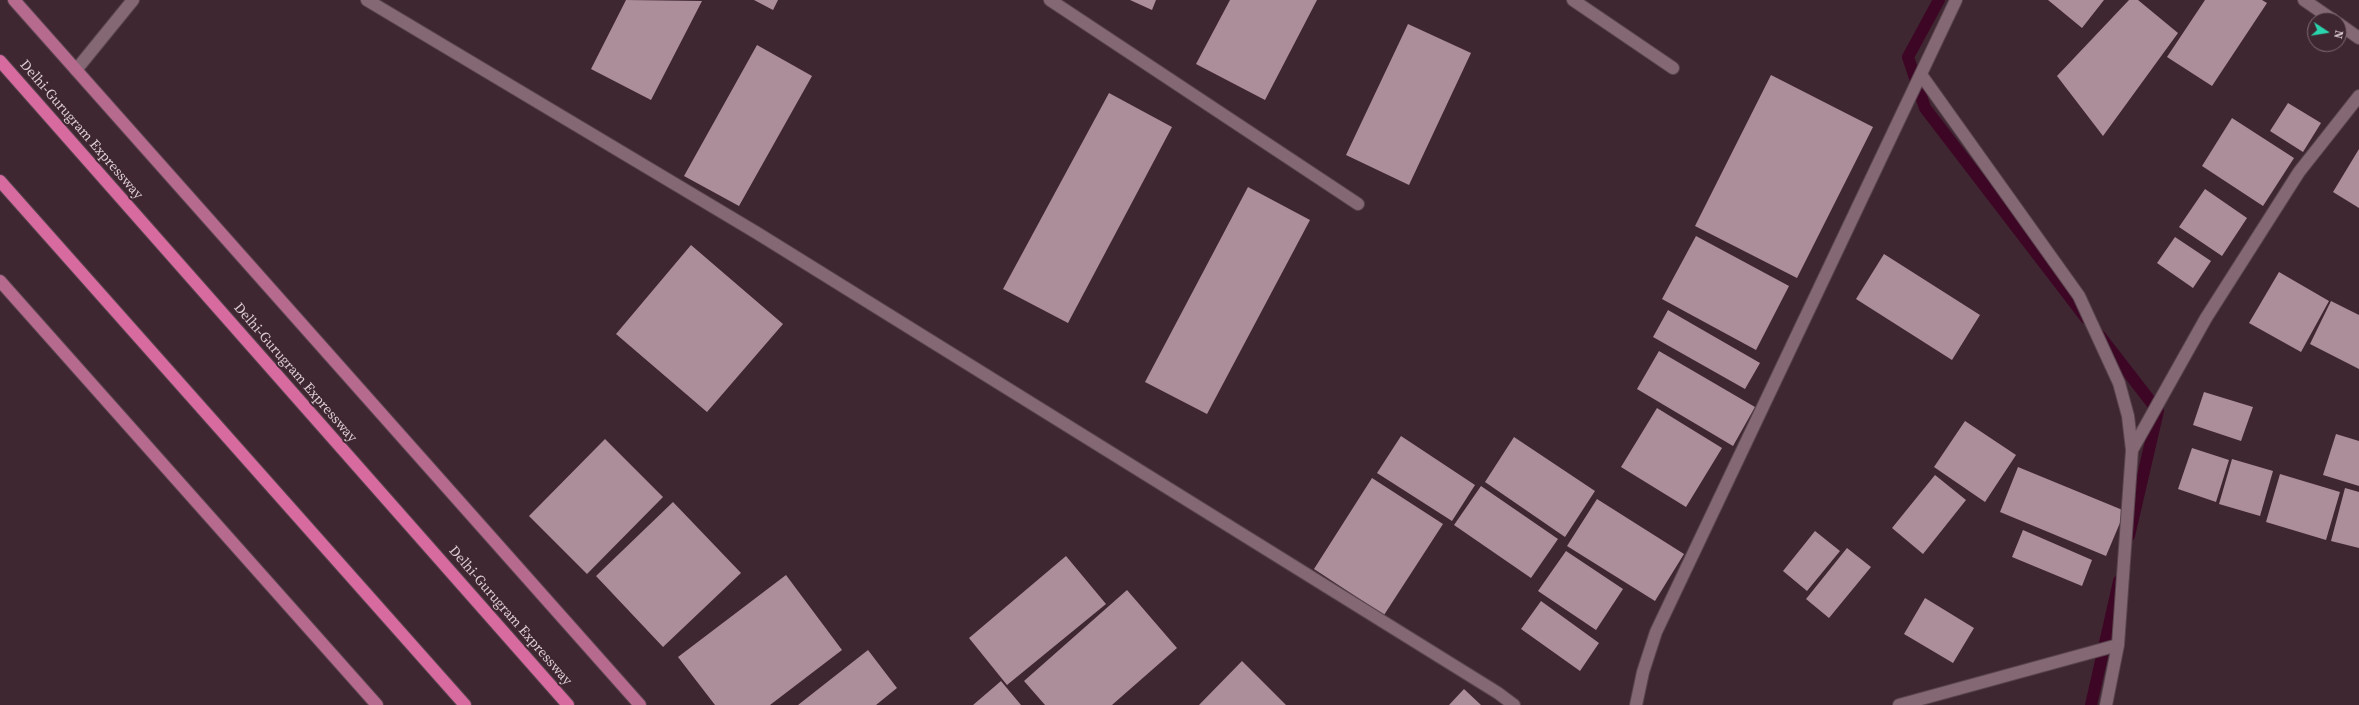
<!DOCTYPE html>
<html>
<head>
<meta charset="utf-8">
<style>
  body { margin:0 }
  #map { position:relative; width:2359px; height:705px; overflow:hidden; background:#3f2732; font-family:"Source Serif 4",serif }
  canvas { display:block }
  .north { position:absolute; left:2307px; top:12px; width:40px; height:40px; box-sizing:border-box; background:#3f2732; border:1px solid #7e6972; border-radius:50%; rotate:102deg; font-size:11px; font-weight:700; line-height:16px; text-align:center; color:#ddccd3 }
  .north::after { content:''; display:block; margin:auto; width:14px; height:18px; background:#29d5ac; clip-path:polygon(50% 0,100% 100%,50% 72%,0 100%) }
</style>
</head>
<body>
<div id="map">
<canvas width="2359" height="705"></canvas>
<div class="north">N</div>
</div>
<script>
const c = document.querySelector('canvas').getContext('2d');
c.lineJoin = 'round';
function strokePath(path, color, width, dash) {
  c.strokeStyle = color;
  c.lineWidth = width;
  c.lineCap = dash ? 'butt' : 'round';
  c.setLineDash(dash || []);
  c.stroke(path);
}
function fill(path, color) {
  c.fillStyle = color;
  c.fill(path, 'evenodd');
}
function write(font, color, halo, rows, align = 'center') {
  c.font = font + ' "Source Serif 4",serif';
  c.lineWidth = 4;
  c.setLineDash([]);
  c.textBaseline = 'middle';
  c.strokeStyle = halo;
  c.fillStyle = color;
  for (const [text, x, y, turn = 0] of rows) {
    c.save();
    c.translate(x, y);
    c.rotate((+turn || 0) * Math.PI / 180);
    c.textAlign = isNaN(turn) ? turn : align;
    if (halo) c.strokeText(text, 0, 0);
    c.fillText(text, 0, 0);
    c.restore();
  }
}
const stream = new Path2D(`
  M1939 0 1908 57 1925 108 2086 318
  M2100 336 2158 411 2129 536
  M2091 705 2119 581`);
const building = new Path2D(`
  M626 0 702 1 651 100 591 69Z
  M754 0H778L773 10Z
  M1130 0H1156L1152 10Z
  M1230 0H1317L1265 100 1196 64Z
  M2048 0H2104L2082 28Z
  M2129 0H2138L2178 33 2103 136 2057 76Z
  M2205 0H2262L2267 3 2212 86 2167 57Z
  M1408 24 1471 53 1409 185 1346 155Z
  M757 45 812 76 739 206 684 176Z
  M1771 75 1873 127 1797 278 1695 226Z
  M1109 93 1172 127 1068 323 1003 289Z
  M2288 103 2321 123 2303 152 2270 131Z
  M2232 118 2294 158 2263 206 2202 166Z
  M2359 149V208L2333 192Z
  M1248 187 1310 220 1207 414 1145 382Z
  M2205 189 2247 218 2222 256 2179 227Z
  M1696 236 1789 286 1756 350 1662 299Z
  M2175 237 2211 261 2193 288 2157 263Z
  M691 245 783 324 707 412 616 334Z
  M1884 254 1980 315 1952 360 1856 299Z
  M2279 272 2329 301 2301 352 2249 323Z
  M2331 301 2359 315V369L2310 344Z
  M1668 310 1760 363 1745 389 1653 337Z
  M1659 351 1755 407 1733 446 1637 389Z
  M2204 392 2253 407 2241 441 2193 425Z
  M1657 408 1722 448 1686 507 1621 467Z
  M1965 421 2016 455 1985 502 1934 467Z
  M2336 434 2359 441V486L2323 475Z
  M1401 436 1475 485 1452 521 1377 473Z
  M1514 437 1595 491 1565 537 1485 482Z
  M605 439 663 497 587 574 529 516Z
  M2192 448 2229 460 2216 502 2178 489Z
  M2232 459 2273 471 2260 516 2219 504Z
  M2018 467 2125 511 2106 556 2000 512Z
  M2280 474 2340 492 2326 540 2266 522Z
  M1935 475 1966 500 1923 554 1892 528Z
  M1372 478 1443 524 1384 615 1314 569Z
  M1481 486 1558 539 1531 578 1454 525Z
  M2345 488 2359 492V548L2331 541Z
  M1597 499 1684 554 1655 601 1567 546Z
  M673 502 741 573 663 647 596 576Z
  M2023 530 2092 560 2082 586 2012 557Z
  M1815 531 1840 551 1807 591 1783 571Z
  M1847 548 1871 567 1829 618 1806 599Z
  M1566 551 1623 589 1596 630 1538 591Z
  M1066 556 1106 604 1007 685 969 638Z
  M786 575 842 650 770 705H715L678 657Z
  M1127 590 1177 648 1112 705H1045L1024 681Z
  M1925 598 1974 628 1953 663 1904 634Z
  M1541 601 1599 643 1580 671 1521 629Z
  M868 650 897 688 876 705H798Z
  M1242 661 1286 705H1199Z
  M1001 681 1021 705H973Z
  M1464 689 1481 705H1449Z`);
const minor = new Path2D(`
  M367 0 757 233 1498 693 1514 705
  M1050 0 1358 204
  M1573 0 1673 68
  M2304 0 2333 20
  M2339 24 2359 38
  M76 70 133 0
  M1922 76 2079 296 2119 383 2128 416 2132 450 2118 645 2106 705
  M2132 450 2206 318 2299 172 2359 96
  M1636 705 1643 672 1656 632 1956 0
  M1899 705 2118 645`);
const major = new Path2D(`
  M14 0 640 705
  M0 281 377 705`);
const highway = new Path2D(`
  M0 61 568 705
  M0 181 465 705`);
const streetNames = [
  ["Delhi-Gurugram Expressway",81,130,49],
  ["Delhi-Gurugram Expressway",295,373,49],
  ["Delhi-Gurugram Expressway",510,616,49]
];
strokePath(stream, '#3e0625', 12);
fill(building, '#ac8e9a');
strokePath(minor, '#59444e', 14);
strokePath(major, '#59444e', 14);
strokePath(highway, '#59444e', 14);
strokePath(minor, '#846874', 12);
strokePath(major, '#b66a8e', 12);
strokePath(highway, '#d76b9f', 12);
write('14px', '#ddccd3', '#3f2732', streetNames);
</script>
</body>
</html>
